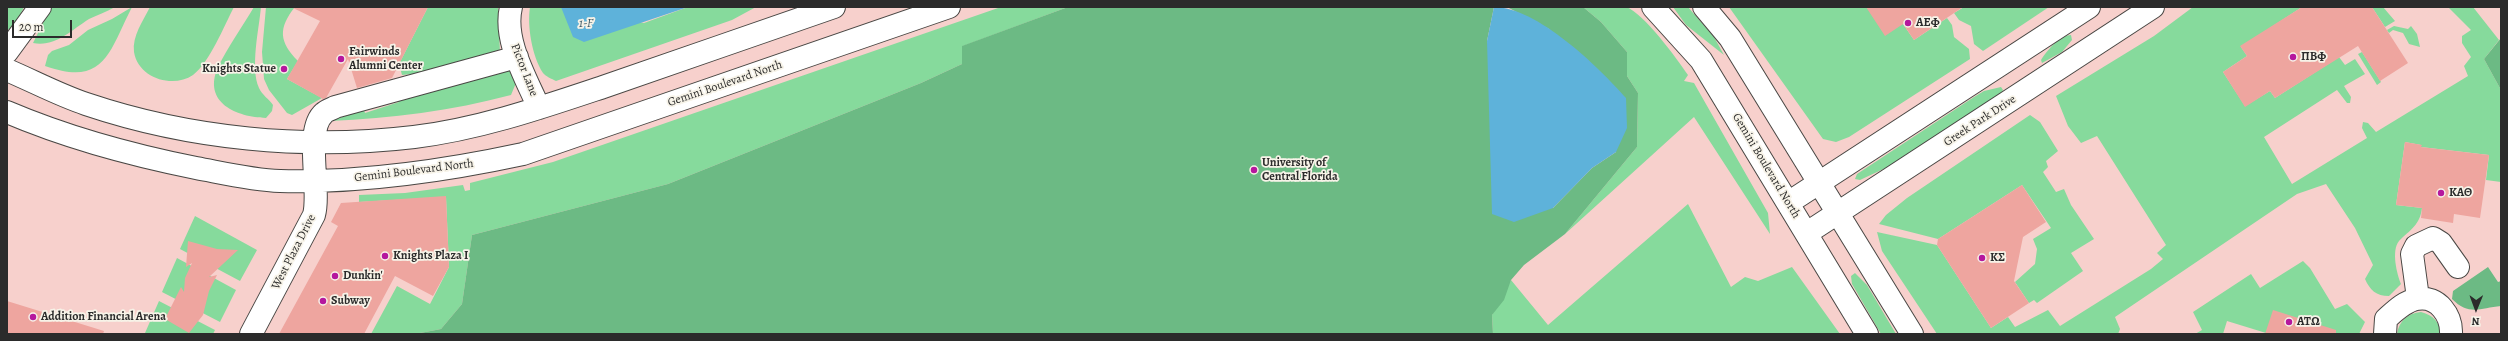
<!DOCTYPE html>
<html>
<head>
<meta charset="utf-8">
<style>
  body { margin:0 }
  #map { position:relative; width:2508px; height:341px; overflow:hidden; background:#f3e6d0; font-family:Alegreya,serif }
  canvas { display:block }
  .frame { position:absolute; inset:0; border:8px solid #2b2b2b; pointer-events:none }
  .north { position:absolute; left:2456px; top:289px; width:40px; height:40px; -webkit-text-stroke:3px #f7f3e8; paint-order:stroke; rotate:181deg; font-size:11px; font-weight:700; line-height:16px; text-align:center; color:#2b2b2b }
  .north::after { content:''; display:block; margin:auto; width:14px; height:18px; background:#2b2b2b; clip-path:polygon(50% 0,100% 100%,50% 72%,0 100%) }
  .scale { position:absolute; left:12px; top:20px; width:60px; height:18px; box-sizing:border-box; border:2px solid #2b2b2b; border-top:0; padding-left:5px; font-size:12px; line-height:14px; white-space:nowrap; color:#2b2b2b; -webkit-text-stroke:3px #f7f3e8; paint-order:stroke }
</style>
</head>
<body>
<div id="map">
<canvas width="2508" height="341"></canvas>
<div class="frame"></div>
<div class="north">N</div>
<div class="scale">20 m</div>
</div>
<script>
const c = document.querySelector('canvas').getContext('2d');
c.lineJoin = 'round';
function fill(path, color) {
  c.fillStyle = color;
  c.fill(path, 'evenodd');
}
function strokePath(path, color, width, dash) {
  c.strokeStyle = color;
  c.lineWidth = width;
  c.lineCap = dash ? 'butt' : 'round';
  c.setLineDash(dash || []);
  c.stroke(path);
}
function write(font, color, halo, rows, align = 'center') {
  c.font = font + ' Alegreya,serif';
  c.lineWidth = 3.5;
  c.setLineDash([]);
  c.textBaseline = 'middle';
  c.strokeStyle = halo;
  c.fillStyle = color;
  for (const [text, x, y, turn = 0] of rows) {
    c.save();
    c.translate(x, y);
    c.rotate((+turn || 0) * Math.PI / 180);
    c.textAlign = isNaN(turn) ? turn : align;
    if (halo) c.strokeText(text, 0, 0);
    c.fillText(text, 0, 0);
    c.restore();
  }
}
const built = new Path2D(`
  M7 7H2501V334H7Z`);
const green = new Path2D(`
  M7 7H24L11 34 7 27Z
  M51 7H115C106 12 97 15 89 19 70 31 56 47 33 43Z
  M132 7C109 52 105 87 45 66L48 55 52 51 69 45 88 30 112 19Z
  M150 7H234C224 26 210 62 193 75 173 89 138 78 134 52 132 36 143 21 150 7Z
  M254 7H261C259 29 250 68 259 88 262 95 269 99 273 105L272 111 266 118C237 117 202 103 218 67 228 47 242 27 254 7Z
  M266 7H295C278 28 279 42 298 61L287 79 322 98 292 115 287 113 269 90 264 79 262 52Z
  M428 7H498L500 53 431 72 402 75 399 64Z
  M530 7H561L644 23 688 7H756L732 20 556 81C552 79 545 76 543 73 532 56 527 26 530 7Z
  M1001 7H1068L963 46 962 64 921 83 668 184 472 235 462 304 441 329 415 334H371L397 286 430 304 449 267 446 197 359 202V195L405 193 463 185 465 191 470 190V183L553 162Z
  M1583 7C1593 7 1617 4 1626 7 1644 13 1677 59 1688 75L1684 81 1694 83 1768 213 1770 234 1694 117 1565 234 1637 147 1638 93 1627 76V52L1601 22Z
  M1673 7H1688L1714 37 1724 55 1686 25Z
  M1729 7H1866L1903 24 1914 40 1947 18 1952 25 1954 37 1969 49 1970 59 1849 137 1836 142 1823 139Z
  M1964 7H2049L1983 51 1974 44 1971 26 1959 20 1954 13Z
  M2193 7H2302L2241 47 2247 56 2223 72 2245 106 2270 91 2275 98 2339 57 2345 65 2355 59 2365 74 2344 86 2351 97 2350 103H2347L2337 90 2264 137 2292 184 2367 138 2362 128 2363 122 2368 123 2376 132 2468 76 2464 66 2471 57 2462 43V36L2471 30 2448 7H2473L2499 40 2484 59 2501 90V182L2486 180 2489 155 2421 147V145L2405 142 2396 205 2422 208C2420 225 2410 230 2399 241 2391 251 2397 274 2401 284L2389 296C2376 296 2370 290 2365 279L2373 265 2355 228 2326 184 2297 194 2115 317 2120 329 2118 334H1937L1882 251 1877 232 1937 245 1991 328 2008 317 2015 327 2048 310 2060 326 2151 269 2163 259 2157 253 2166 245 2097 136 2081 143 2068 126 2056 96 2154 36Z
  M2372 7H2383L2395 21 2385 27Z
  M2394 26 2408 29 2411 26 2417 34 2420 47 2409 44 2403 33 2393 30 2389 33 2387 30Z
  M2071 35 2072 40 2062 52 2042 63 2041 60C2047 51 2059 35 2071 35Z
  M2362 52 2381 82 2377 85 2358 54Z
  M509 70 516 83 511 95C451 111 392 118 330 121L364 110 365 113 399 102 398 100Z
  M2001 87 2003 90 2001 93 1892 165 1860 180 1855 179 1857 174 1974 97 1984 91Z
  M2030 115 2040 122 2058 151 2046 161 2048 167 2043 172 2056 192 2064 189 2071 205 2094 239 2071 253 2083 271 2037 303 2034 300 2029 303 2015 282 2035 264 2037 249 2033 239 2051 228 2022 185 1938 239 1879 224 1886 215 1907 198Z
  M1688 204 1731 287 1745 277 1758 281 1792 267 1840 334H1493L1492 315 1511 280 1548 325Z
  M195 216 257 250 240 281 180 249Z
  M177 258 236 290 220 322 162 292Z
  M2303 261 2310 268 2335 309 2347 304 2365 322 2359 334 2266 333 2227 321 2223 334H2195L2202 330 2193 312 2251 274 2260 288Z
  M1855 273 1867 285 1896 334H1881L1852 284 1851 276Z
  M159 301 215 330 213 334 145 333Z
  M2421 312C2434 316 2439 321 2441 334H2397C2399 321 2408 313 2421 312Z`);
const forest = new Path2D(`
  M1068 7H1494L1487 41 1553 208 1592 168 1616 152 1549 29 1507 7H1583L1601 22 1627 52V76L1638 93 1637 147 1565 234 1524 265 1511 280 1504 300 1492 315 1493 334H415L441 329 462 304 472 235 668 184 921 83 962 64V46Z
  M2501 38V90L2484 59Z
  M2488 267 2498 282 2501 281V306C2480 308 2469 316 2452 299L2453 291Z`);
const water = new Path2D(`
  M561 7H688L584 42 573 37Z
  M1494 7C1537 7 1599 67 1626 98L1627 128 1616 152 1592 168 1553 208 1514 222 1492 214 1487 41Z`);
const building = new Path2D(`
  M291 7H428L392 78 357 88 348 59 326 98 323 99 287 79 320 21Z
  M1866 7H1963L1914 40 1903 24 1885 36Z
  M2302 7H2372L2408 63 2380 81 2358 46 2275 98 2270 91 2245 107 2223 72 2247 56 2240 46Z
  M2405 142 2422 145 2421 147 2489 155 2480 218 2454 214 2453 223 2421 218 2422 208 2396 205Z
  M2022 185 2046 222 2023 237 2014 281 2029 303 1991 328 1937 245 1938 239Z
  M446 196 449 267 433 296 395 276 364 334H279L338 226 331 222 341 203Z
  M188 241 217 249 238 250 209 277 217 275 209 291 203 315 189 333 165 319 181 287 184 292 185 278 192 263 186 267Z
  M7 301 104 331 103 334H7Z
  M2273 310 2336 330V334H2265Z`);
const minor = new Path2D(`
  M511 7C503 40 526 78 539 108
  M1653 7 1701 60 1867 334
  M1704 7 1730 38 1912 334
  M7 52 40 7
  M7 70C33 81 59 95 86 104 190 139 305 150 414 137 480 129 543 107 606 86 682 60 758 33 834 7
  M7 112C68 138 131 155 196 168 223 173 252 180 280 181 362 183 444 171 523 154L949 7
  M1788 203 2089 7
  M1807 233 2153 7
  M2418 298 2412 254 2416 246 2433 238 2441 243 2458 267
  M251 334 314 215C321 189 304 130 324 113 327 110 332 109 335 107L517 57
  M2385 334 2386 319C2395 311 2405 301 2417 299 2438 295 2452 316 2451 334`);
const markers = [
  [1908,23,4,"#b5179e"],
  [2293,57,4,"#b5179e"],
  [341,59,4,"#b5179e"],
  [284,69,4,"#b5179e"],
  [1254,170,4,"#b5179e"],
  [2441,193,4,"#b5179e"],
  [385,256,4,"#b5179e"],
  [1982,258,4,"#b5179e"],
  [335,276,4,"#b5179e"],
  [323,301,4,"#b5179e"],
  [33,317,4,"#b5179e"],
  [2289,322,4,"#b5179e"]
];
const poiNames = [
  ["AEΦ",1916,23],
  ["Fairwinds",349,52],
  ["Alumni Center",349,66],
  ["ΠΒΦ",2301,57],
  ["Knights Statue",276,69,"right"],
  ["University of",1262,163],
  ["Central Florida",1262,177],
  ["ΚΑΘ",2449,193],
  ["Knights Plaza I",393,256],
  ["ΚΣ",1990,258],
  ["Dunkin'",343,276],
  ["Subway",331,301],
  ["Addition Financial Arena",41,317],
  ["ΑΤΩ",2297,322]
];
const streetNames = [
  ["Pictor Lane",524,70,69],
  ["Gemini Boulevard North",725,84,-19],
  ["Greek Park Drive",1980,121,-33],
  ["Gemini Boulevard North",1766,166,59],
  ["Gemini Boulevard North",414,171,-7],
  ["West Plaza Drive",294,252,-63]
];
const waterNames = [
  ["1-F",586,24]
];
fill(built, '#f7d0cc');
fill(green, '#86da9c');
fill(forest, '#6cba84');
fill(water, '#5eb2da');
fill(building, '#eea59f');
strokePath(minor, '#494744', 24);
strokePath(minor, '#fff', 22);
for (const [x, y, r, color] of markers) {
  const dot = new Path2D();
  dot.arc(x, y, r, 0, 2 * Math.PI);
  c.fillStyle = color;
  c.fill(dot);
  strokePath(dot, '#f7f3e8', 1.5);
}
write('bold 12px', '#2b2b2b', '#f7f3e8', poiNames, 'left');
write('12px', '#2b2b2b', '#f7f3e8', streetNames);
write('italic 13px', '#3d5a68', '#f7f3e8', waterNames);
</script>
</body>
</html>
